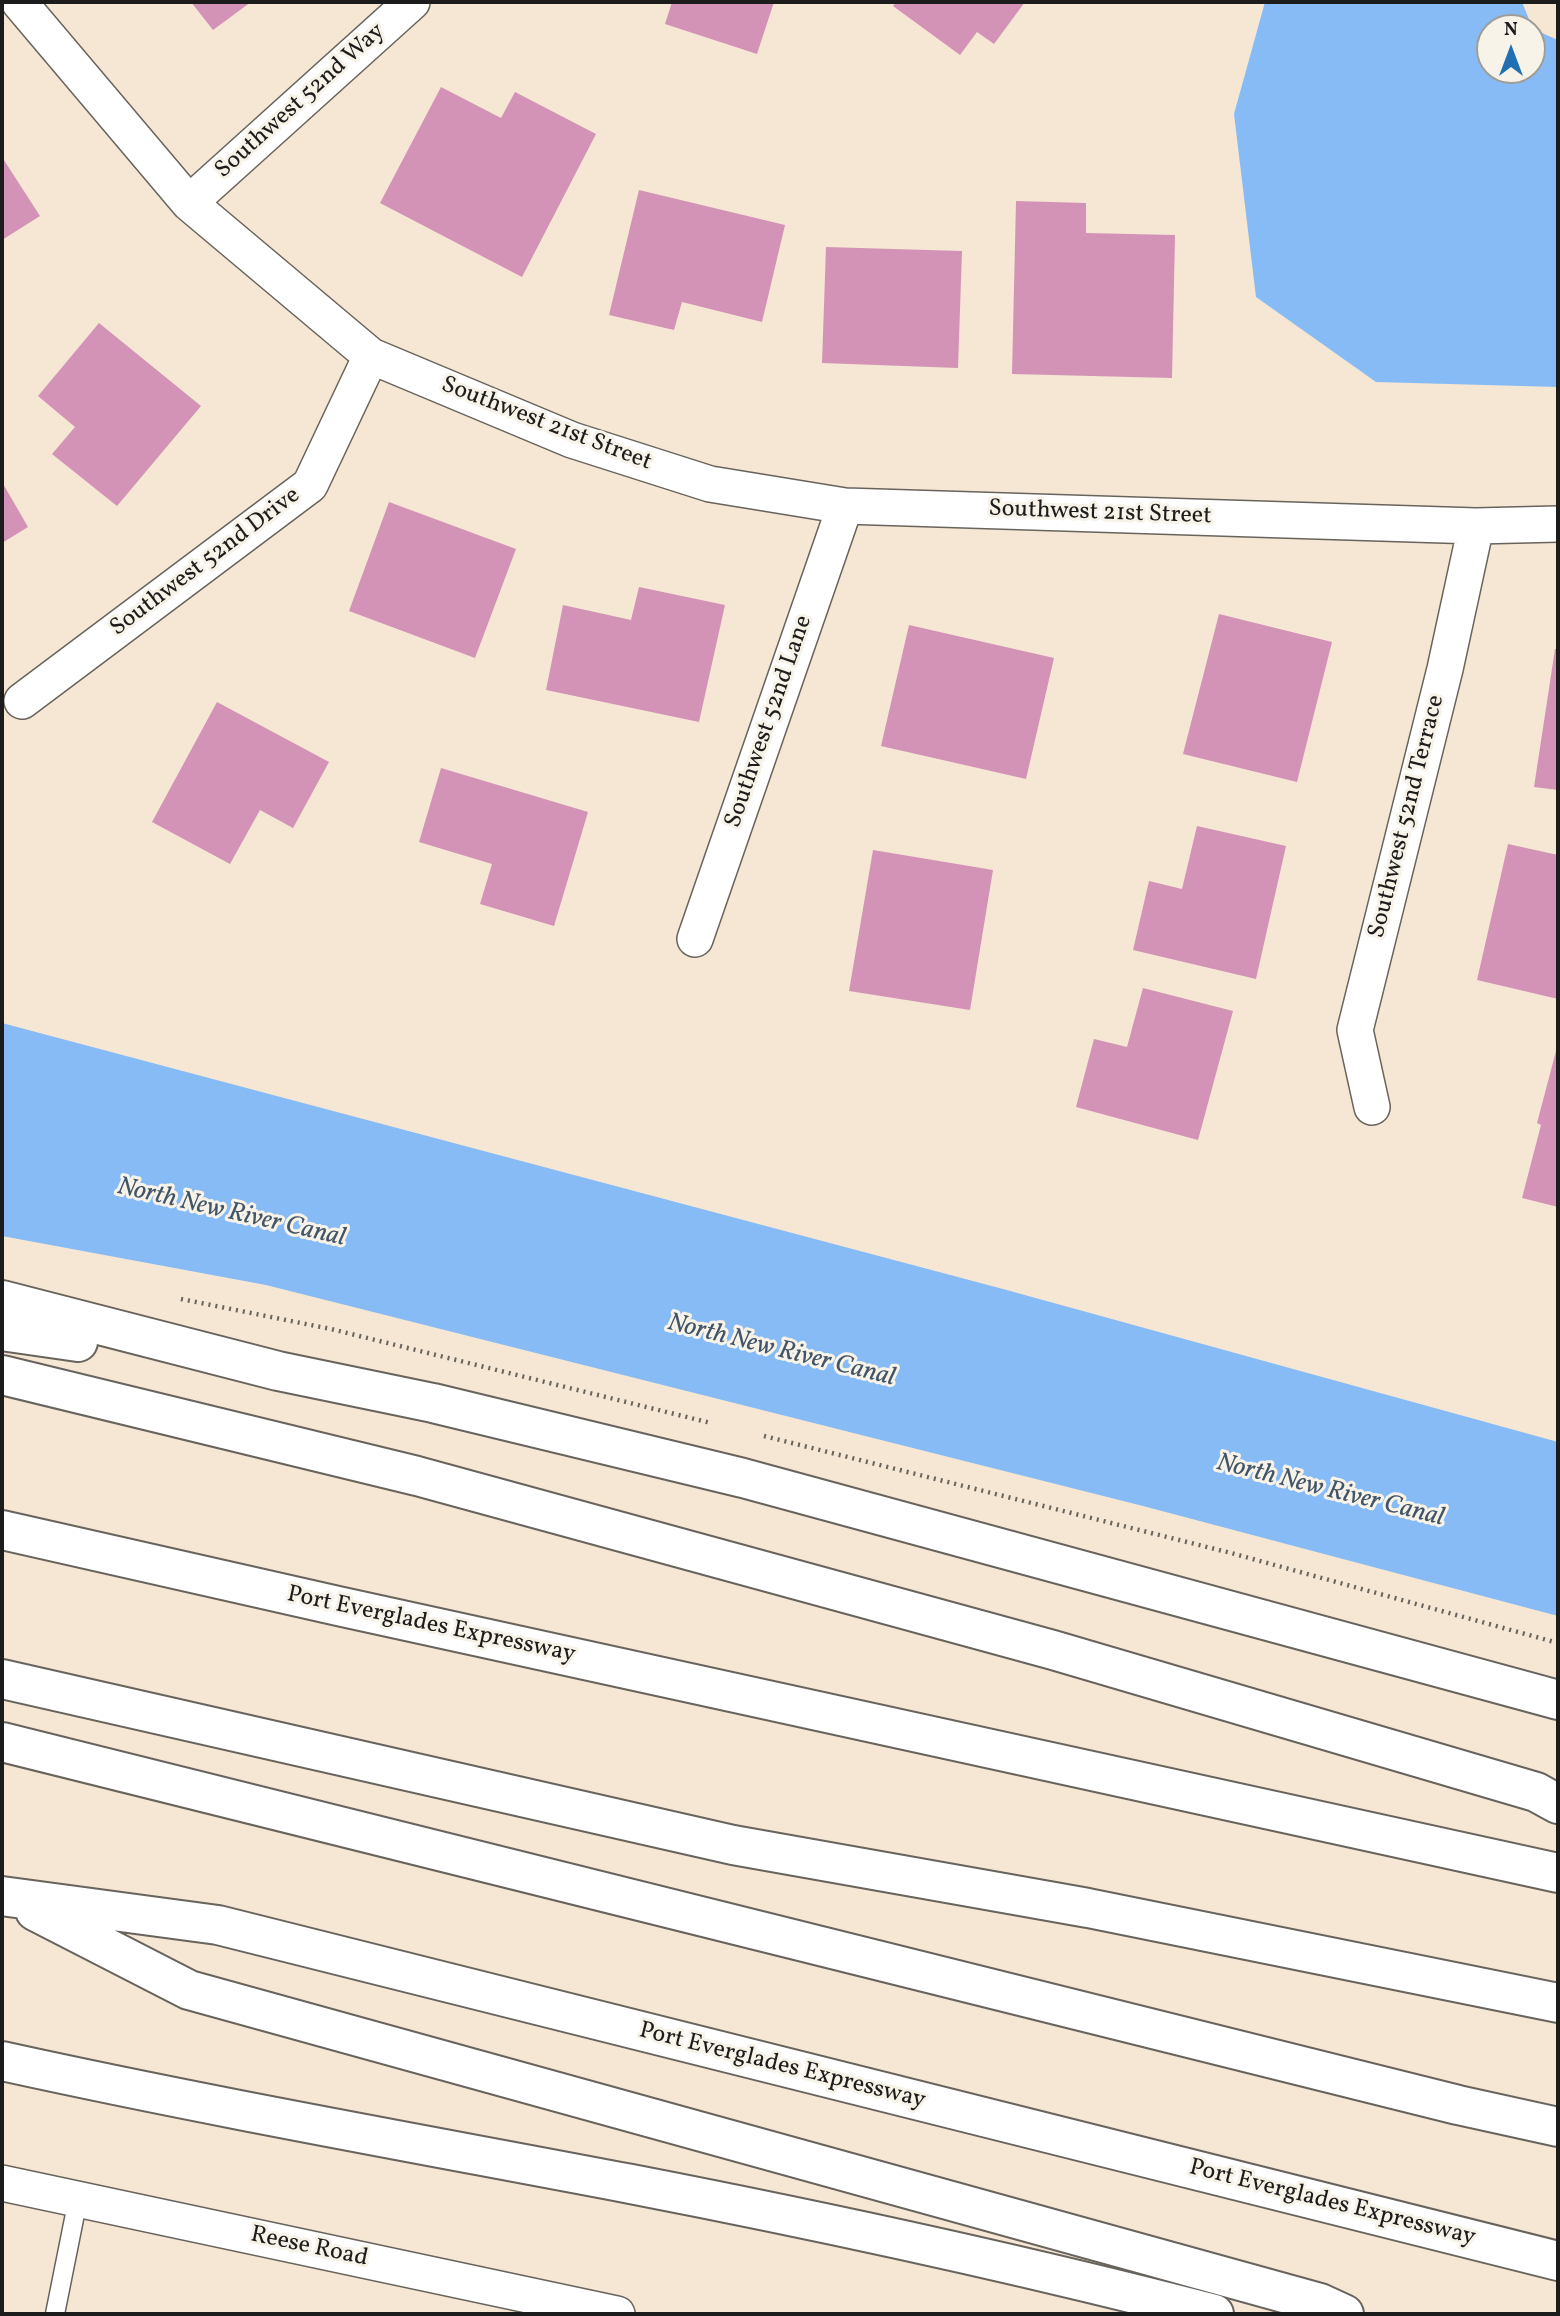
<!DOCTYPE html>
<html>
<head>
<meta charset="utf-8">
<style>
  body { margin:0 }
  #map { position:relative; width:1560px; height:2316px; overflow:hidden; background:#f5e7d3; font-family:Vollkorn,serif }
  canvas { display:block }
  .frame { position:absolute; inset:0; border:4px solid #1c1c1c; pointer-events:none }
  .north { position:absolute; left:1476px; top:14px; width:70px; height:70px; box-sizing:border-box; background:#f7f3e8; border:2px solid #9f9d96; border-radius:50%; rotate:0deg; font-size:19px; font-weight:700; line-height:28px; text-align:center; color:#1c1c1c }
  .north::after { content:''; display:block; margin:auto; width:24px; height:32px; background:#1f6fb2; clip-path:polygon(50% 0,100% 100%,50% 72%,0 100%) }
</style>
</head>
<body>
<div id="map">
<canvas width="1560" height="2316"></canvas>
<div class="frame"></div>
<div class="north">N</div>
</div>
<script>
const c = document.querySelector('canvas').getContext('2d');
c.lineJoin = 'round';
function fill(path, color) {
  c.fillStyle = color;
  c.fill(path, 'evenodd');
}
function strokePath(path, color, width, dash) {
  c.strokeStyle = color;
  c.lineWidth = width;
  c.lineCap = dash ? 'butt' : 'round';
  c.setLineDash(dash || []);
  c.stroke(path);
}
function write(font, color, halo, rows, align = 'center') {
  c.font = font + ' Vollkorn,serif';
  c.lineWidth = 6;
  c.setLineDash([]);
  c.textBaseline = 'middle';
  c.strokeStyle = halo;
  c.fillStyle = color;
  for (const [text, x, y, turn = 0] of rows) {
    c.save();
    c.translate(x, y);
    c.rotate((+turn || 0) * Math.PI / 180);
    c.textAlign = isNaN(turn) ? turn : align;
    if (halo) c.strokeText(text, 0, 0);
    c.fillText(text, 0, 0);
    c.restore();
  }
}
const water = new Path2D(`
  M1265 2H1522L1533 29 1558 40V387L1376 382 1256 297 1234 114ZM1490 28H1532V70H1490Z
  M2 1023 1003 1289 1558 1442V1616L1143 1506 266 1285 2 1236Z`);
const building = new Path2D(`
  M191 2H251L213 30Z
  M672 2H774L757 54 665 24Z
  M896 2H1025L994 44 977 32 960 55 893 6Z
  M441 87 501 118 515 92 596 134 522 277 380 203Z
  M2 157 40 216 2 240Z
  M639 190 785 225 762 322 682 302 674 330 609 315Z
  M1016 201 1086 203V233L1175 235 1172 378 1012 374Z
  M826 247 962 251 958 368 822 363Z
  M99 323 201 406 117 506 52 454 75 427 38 396Z
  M2 482 28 527 2 543Z
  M389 502 516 549 475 658 349 611Z
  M639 587 725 605 699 722 546 690 563 605 631 620Z
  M1219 614 1332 642 1297 782 1183 754Z
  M909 625 1054 658 1026 779 881 746Z
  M1555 649H1558V790L1534 787Z
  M217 702 329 762 293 828 260 810 230 864 152 822Z
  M441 768 588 812 554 926 480 904 492 864 419 842Z
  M1197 826 1286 846 1256 979 1133 950 1149 881 1182 889Z
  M1508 844 1558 855V999L1477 980Z
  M873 850 993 870 970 1010 849 991Z
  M1143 988 1233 1011 1198 1140 1076 1107 1094 1039 1127 1047Z
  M1556 1051H1558V1207L1522 1198 1541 1125 1537 1123Z`);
const path = new Path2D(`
  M181 1299 331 1329 711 1423
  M764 1436 1231 1553 1558 1643`);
const lane = new Path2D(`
  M55 2314 78 2199`);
const street = new Path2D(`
  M19 2 189 203 371 356 572 440 710 484 845 506 1476 526 1558 524
  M189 203 412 2
  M22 701 310 485 371 356
  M695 939 845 506
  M1372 1107 1355 1030 1445 669 1476 526
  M2 2183 617 2314`);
const primary = new Path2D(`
  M2 1300 278 1371 433 1403 743 1478 1558 1700
  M2 1331 78 1342
  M2 2061C211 2107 421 2144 631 2184 827 2222 1021 2264 1214 2314`);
const highway = new Path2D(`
  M2 1375 417 1476 1053 1650 1536 1792 1558 1804
  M2 1530 338 1606 1558 1873
  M2 1679 733 1845 1088 1908 1558 2003
  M2 1742 1458 2105 1558 2127
  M2 1896 218 1925 1558 2261
  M35 1911 189 1990 1320 2303 1344 2314`);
const streetNames = [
  ["Southwest 52nd Way",301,102,-42],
  ["Southwest 21st Street",546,425,21],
  ["Southwest 21st Street",1100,514,2],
  ["Southwest 52nd Drive",206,563,-37],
  ["Southwest 52nd Lane",770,722,-71],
  ["Southwest 52nd Terrace",1408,817,-76],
  ["Port Everglades Expressway",431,1626,12],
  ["Port Everglades Expressway",782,2067,14],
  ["Port Everglades Expressway",1332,2204,14],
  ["Reese Road",309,2248,12]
];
const waterNames = [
  ["North New River Canal",231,1214,13],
  ["North New River Canal",781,1352,14],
  ["North New River Canal",1330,1492,14]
];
fill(water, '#87bbf5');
fill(building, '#d393b7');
strokePath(lane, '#68635c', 21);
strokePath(street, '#68635c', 38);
strokePath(primary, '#68635c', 42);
strokePath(highway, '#68635c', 42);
strokePath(path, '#68635c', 4.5, [2, 5]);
strokePath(lane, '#fff', 18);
strokePath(street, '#fff', 35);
strokePath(primary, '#fff', 38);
strokePath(highway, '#fff', 38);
write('24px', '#1c1c1c', '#f7f3e8', streetNames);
write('italic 26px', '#415468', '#f7f3e8', waterNames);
</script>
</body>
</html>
